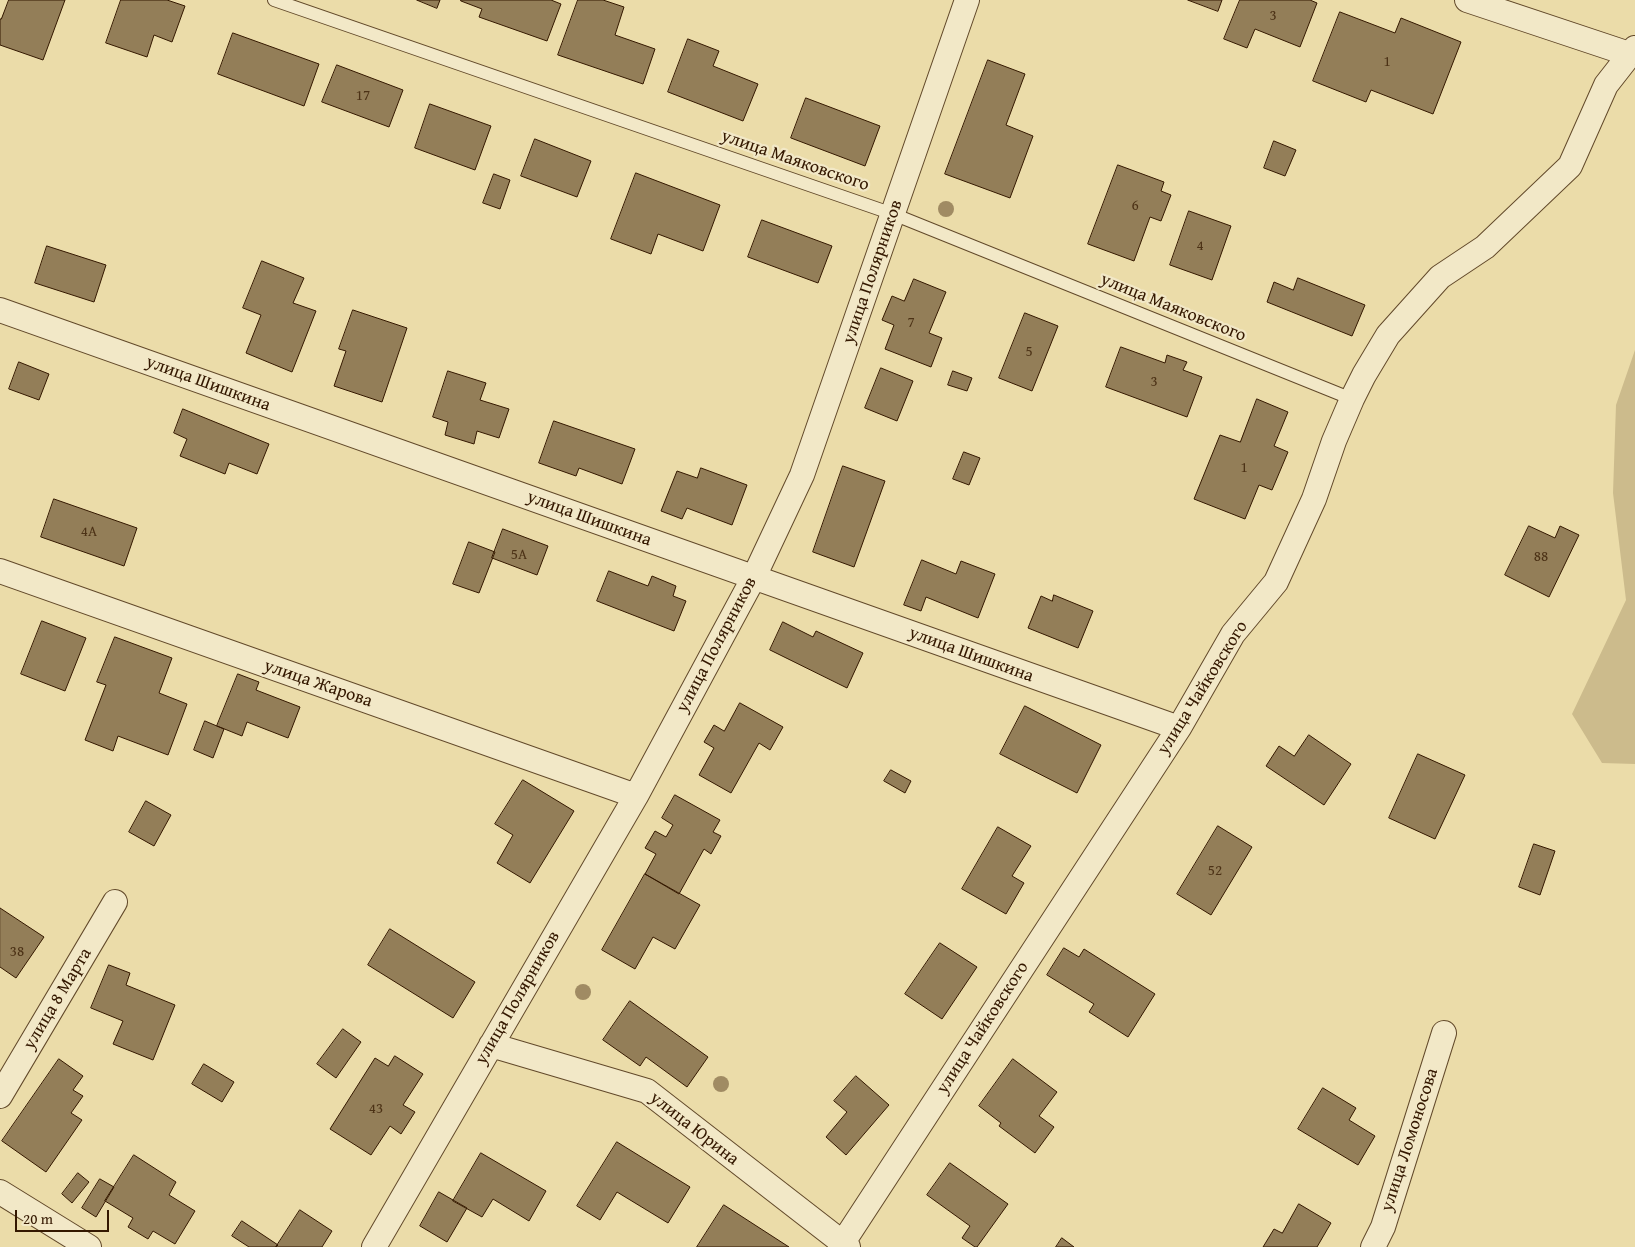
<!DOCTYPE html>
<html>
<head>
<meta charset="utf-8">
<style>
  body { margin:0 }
  #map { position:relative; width:1635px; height:1247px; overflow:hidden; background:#ebdca9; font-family:"Gentium Book Plus",serif }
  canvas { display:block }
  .scale { position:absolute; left:15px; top:1210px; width:94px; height:22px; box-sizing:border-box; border:2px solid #341800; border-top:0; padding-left:6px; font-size:15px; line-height:18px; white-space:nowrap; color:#341800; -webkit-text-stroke:4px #f2e8c7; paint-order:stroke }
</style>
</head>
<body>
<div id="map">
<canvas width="1635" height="1247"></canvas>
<div class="scale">20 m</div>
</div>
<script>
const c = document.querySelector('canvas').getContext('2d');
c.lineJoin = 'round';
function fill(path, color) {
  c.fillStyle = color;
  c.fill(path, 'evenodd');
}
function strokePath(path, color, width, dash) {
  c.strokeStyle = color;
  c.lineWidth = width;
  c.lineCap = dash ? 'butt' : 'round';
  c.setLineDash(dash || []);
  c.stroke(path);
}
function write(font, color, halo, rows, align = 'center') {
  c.font = font + ' "Gentium Book Plus",serif';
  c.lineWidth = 4.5;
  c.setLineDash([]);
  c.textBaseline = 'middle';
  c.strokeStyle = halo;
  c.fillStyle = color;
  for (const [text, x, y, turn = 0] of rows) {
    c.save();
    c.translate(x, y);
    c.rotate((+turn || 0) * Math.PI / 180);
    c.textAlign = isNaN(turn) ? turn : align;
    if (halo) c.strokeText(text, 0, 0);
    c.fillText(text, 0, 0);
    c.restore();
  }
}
const green = new Path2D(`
  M1635 350V764L1602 763 1572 714 1626 600 1613 493 1616 405Z`);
const building = new Path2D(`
  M9 0H65L43 60 0 45V19H1Z
  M121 0H167L185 6 172 42 154 35 147 57 106 43Z
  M417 0H440L437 8Z
  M461 0H551L561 4 547 41 479 17 482 9 461 1Z
  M578 0H603L624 7 615 35 655 49 643 84 558 55Z
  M1188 0H1222L1218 11Z
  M1240 0H1310L1317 3 1300 47 1255 29 1247 48 1224 39Z
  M1340 12 1395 33 1401 18 1461 42 1433 114 1371 90 1366 102 1313 81Z
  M233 33 319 64 304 106 218 74Z
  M688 39 719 51 713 66 758 84 743 121 668 92Z
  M988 60 1025 74 1006 125 1033 136 1010 198 945 174Z
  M337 65 403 90 389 127 322 102Z
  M806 98 880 126 865 166 791 138Z
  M430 104 491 126 475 170 415 148Z
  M535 139 591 161 577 197 521 176Z
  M1274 141 1296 150 1285 176 1264 168Z
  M1118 165 1164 182 1161 191 1171 195 1161 221 1150 217 1134 261 1088 244Z
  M636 173 720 205 703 251 658 234 651 254 611 239Z
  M494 174 510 180 500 209 483 203Z
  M1189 211 1231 226 1212 280 1170 265Z
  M762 220 832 246 818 283 748 257Z
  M47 246 106 265 94 302 35 283Z
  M262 261 304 278 293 303 316 311 292 372 246 353 261 315 243 308Z
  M1298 278 1365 305 1352 336 1267 302 1274 282 1293 290Z
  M914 279 946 292 929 333 942 338 931 367 885 349 894 325 882 320 892 296 904 301Z
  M353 310 407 328 382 402 334 386 346 351 339 349Z
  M1025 313 1058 326 1032 391 999 378Z
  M1121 347 1165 363 1167 355 1187 362 1183 370 1202 377 1187 417 1106 387Z
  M19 362 49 374 39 400 9 389Z
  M881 368 913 381 897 421 865 408Z
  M448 371 486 383 480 400 509 409 499 438 477 431 474 444 445 435 448 422 433 417Z
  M953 371 972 378 967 391 948 385Z
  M1257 399 1288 412 1274 446 1288 452 1272 490 1259 485 1245 519 1194 499 1220 435 1240 442Z
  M183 409 269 444 257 474 229 463 225 474 180 456 187 439 174 433Z
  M554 421 635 449 622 484 579 468 576 476 539 463Z
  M964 452 980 458 969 485 953 479Z
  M843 466 885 481 854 567 813 552Z
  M701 468 747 485 732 525 687 508 682 519 661 511 677 471 697 478Z
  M54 499 137 528 124 566 41 537Z
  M1529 526 1555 538 1560 526 1579 535 1549 597 1505 575Z
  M503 529 548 546 537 575 492 558Z
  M469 542 495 552 479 593 453 584Z
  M922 560 956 574 961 561 995 574 978 618 926 597 921 611 904 605Z
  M609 571 648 586 652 576 676 586 673 596 686 601 674 631 597 601Z
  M1054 595 1093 611 1078 648 1028 628 1041 596 1052 601Z
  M42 621 86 638 65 691 21 674Z
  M783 622 813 637 816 631 863 653 847 688 770 650Z
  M115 637 172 658 159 693 187 704 168 755 118 736 113 751 85 740 106 685 97 682Z
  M238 674 259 682 256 690 300 707 288 738 247 722 242 736 217 726Z
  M740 703 783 727 770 750 759 743 731 793 699 775 714 748 704 742 714 725 724 731Z
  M1025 706 1101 745 1077 793 1000 754Z
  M205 721 224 729 213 758 194 750Z
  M1309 735 1351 764 1324 805 1266 766 1279 746 1294 756Z
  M1418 754 1465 775 1435 839 1389 818Z
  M891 770 911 781 905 793 884 781Z
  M523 780 574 811 530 883 497 863 513 835 495 824Z
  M675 795 720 820 713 832 721 836 711 854 704 849 679 894 645 874 656 854 645 848 655 831 666 837 673 825 662 818Z
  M146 801 171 815 154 846 129 832Z
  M1218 826 1252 847 1211 915 1177 894Z
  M998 827 1031 846 1012 876 1024 883 1006 914 962 889Z
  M1534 844 1555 851 1540 895 1519 887Z
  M645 874 700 905 675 949 653 937 635 969 602 950Z
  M0 908 44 937 16 978 0 967Z
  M390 929 475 982 453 1018 368 965Z
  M940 943 977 967 942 1019 905 994Z
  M1064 948 1079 957 1084 949 1155 994 1128 1037 1089 1012 1094 1004 1047 975Z
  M109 965 130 973 126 985 175 1005 153 1060 113 1044 123 1021 91 1008Z
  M630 1001 708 1057 687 1087 646 1057 640 1066 603 1040Z
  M343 1029 361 1042 336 1078 317 1064Z
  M395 1056 423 1074 403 1105 415 1112 401 1134 390 1126 371 1155 330 1129 375 1058 388 1066Z
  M59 1059 83 1076 73 1090 83 1096 71 1113 82 1120 46 1172 2 1141Z
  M1013 1059 1057 1092 1039 1116 1054 1127 1035 1153 999 1126 1001 1123 979 1106Z
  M204 1064 234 1082 222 1102 192 1084Z
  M856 1076 889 1105 846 1155 826 1137 847 1112 834 1101Z
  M1323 1088 1356 1108 1349 1120 1375 1136 1358 1165 1298 1129Z
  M617 1142 690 1187 668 1223 617 1192 600 1220 577 1206Z
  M481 1153 546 1191 529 1221 493 1199 482 1217 453 1201Z
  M134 1155 176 1182 169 1195 195 1211 175 1244 153 1231 148 1239 128 1227 133 1218 105 1201Z
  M950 1163 1008 1204 977 1247H975L962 1238 970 1226 927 1195Z
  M78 1173 89 1182 72 1203 62 1194Z
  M100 1179 114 1187 96 1217 82 1208Z
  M439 1192 467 1208 447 1242 420 1226Z
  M1299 1204 1331 1223 1317 1247H1263L1274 1229 1282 1233Z
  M724 1205 789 1247H697Z
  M300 1210 332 1231 322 1247H276Z
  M242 1221 278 1245 276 1247H249L232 1236Z
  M1062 1238 1074 1247H1056Z`);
const lane = new Path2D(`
  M274 0 893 214 1352 399`);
const street = new Path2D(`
  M1467 0 1629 54
  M0 310 1179 728
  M0 571 636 796
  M491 1045 647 1091 848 1247
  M0 1096 115 902
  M0 1192 89 1247
  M374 1247 636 796 754 577 802 475 967 0
  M840 1247 1179 728 1233 634 1276 582 1314 499 1334 441 1352 399 1364 375 1388 335 1440 277 1485 247 1570 166 1606 85 1635 48
  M1373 1247 1383 1227 1444 1033`);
const trees = [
  [946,209],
  [583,992],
  [721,1084]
];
const numberNames = [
  ["3",1273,16],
  ["1",1387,62],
  ["17",363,96],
  ["6",1135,206],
  ["4",1200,246],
  ["7",911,323],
  ["5",1029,352],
  ["3",1154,382],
  ["1",1244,468],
  ["4А",89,532],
  ["5А",519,555],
  ["88",1541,557],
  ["52",1215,871],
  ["38",17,952],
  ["43",376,1109]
];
const streetNames = [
  ["улица Маяковского",795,161,19],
  ["улица Полярников",873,272,-71],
  ["улица Маяковского",1173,308,22],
  ["улица Шишкина",208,384,20],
  ["улица Шишкина",589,519,20],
  ["улица Полярников",717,645,-62],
  ["улица Шишкина",971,655,20],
  ["улица Жарова",318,684,19],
  ["улица Чайковского",1203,688,-58],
  ["улица Полярников",518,998,-60],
  ["улица 8 Марта",58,999,-59],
  ["улица Чайковского",983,1028,-57],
  ["улица Юрина",694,1129,38],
  ["улица Ломоносова",1410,1140,-72]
];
fill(green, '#ccbb8c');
fill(building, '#937e58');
strokePath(building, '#341800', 1);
strokePath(lane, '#62492a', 14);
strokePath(street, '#62492a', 26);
strokePath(lane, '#f2e8c7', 12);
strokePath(street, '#f2e8c7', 24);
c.fillStyle = '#a08b63';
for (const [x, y] of trees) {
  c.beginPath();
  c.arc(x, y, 8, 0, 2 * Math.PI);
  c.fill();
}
write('15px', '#4c3216', null, numberNames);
write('18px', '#341800', '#f2e8c7', streetNames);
</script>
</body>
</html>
